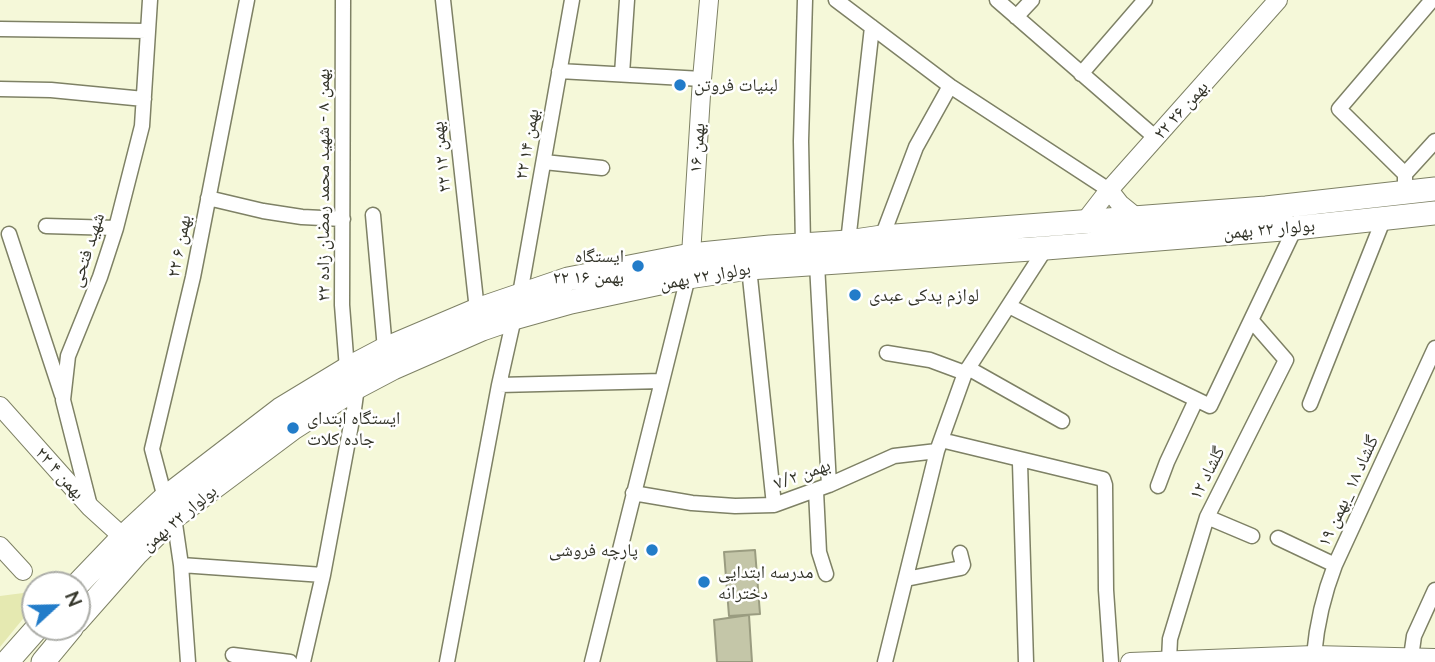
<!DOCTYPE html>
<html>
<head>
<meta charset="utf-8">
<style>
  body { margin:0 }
  #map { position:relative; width:1435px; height:662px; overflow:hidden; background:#f5f8d9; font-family:Lato,sans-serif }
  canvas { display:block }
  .north { position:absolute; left:21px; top:571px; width:70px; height:70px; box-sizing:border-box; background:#fff; border:2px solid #adaea9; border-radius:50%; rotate:68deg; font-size:19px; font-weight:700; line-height:28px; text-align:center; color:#333429 }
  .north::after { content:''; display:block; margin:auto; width:24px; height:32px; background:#227cc9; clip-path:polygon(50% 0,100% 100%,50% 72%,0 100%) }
</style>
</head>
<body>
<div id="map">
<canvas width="1435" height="662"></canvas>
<div class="north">N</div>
</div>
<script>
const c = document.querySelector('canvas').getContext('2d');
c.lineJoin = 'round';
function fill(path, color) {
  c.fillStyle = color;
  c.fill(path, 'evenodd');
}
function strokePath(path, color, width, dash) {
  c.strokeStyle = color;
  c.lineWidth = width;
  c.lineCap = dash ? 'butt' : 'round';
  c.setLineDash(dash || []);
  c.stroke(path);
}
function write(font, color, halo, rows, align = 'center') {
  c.font = font + ' Lato,"Noto Naskh Arabic",sans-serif';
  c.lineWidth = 5;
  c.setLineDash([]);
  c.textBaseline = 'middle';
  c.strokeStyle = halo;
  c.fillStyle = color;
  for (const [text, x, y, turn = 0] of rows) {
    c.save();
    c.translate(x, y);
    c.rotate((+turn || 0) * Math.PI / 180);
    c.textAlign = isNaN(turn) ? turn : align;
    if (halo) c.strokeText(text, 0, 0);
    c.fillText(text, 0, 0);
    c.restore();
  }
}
const green = new Path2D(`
  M31 592 35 596V604L0 647V596Z`);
const building = new Path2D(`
  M755 550 760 614 729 616 724 552Z
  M749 615 752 662H717L714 620Z`);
const minor = new Path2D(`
  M343 0 342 305 347 369
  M443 0 477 310
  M836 0 950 86 1109 190
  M997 0 1156 138
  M1016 17 1032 0
  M0 29 147 31
  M559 71 702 79
  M622 74 627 0
  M1081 74 1145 0
  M0 89 51 90 144 99
  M544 162 602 168
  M1405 174 1339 109 1432 0
  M1405 183V174L1435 141
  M208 198 263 211 302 217 343 219
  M373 215 385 349
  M46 226 116 228
  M9 234 62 395
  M882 237 916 147 950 86
  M848 242 872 27
  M803 245 801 141 805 0
  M817 264 829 485
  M749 268 774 505
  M520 294 572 0
  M1009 306 1115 360 1210 406 1295 228
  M887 353 930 360 965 373
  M968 368 1062 421
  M499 385 662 381
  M1310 404 1384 218
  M941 440 1103 479 1105 485 1106 590 1111 662
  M1022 460 1020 463 1026 662
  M1158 486 1167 462 1196 400
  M816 491 819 552 826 574
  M633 493 692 503 735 506 774 505 829 485 894 456 937 451
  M165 498 152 449 193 277 247 0
  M90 506 63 400 68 356 100 277 116 228 142 126 150 0
  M174 517 181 565 188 662
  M1207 517 1252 536
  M1278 538 1335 565
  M181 565 323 575
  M906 579 961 568 963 565 960 553
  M233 655 290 662
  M1314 655C1317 622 1323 596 1335 565L1435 348
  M1411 657 1414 636 1435 590
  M1169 660 1170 639 1207 517 1286 360 1252 321
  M303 662 323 575 354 409 357 387
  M447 662 499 385 514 318
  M592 662 688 277
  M885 662 937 451 965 373 1046 248`);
const tertiary = new Path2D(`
  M1109 190 1120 204 1136 217
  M1085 221 1109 190 1278 0
  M691 255 702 79 709 0
  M0 406 90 507 123 537
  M0 546 23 571
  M1130 662 1314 655 1435 658`);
const primary = new Path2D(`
  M77 585 123 537 165 498 281 409 347 369 385 349 477 310 568 279 691 255 770 247 848 242 882 237 1266 208 1435 189
  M77 621 137 553 174 517 293 428 357 387 393 368 482 329 514 318 571 302 688 277 749 268 1046 248 1295 228 1435 213
  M7 662 38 627
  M43 662 72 627`);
const markers = [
  [680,85,7,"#227cc9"],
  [638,266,7,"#227cc9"],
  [855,295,7,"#227cc9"],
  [293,428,7,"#227cc9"],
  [652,550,7,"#227cc9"],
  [704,582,7,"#227cc9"]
];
const poiNames = [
  ["لبنیات فروتن",694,85],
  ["ایستگاه",624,256,"right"],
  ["۲۲ بهمن ۱۶",624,277,"right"],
  ["لوازم یدکی عبدی",869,295],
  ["ایستگاه ابتدای",307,418],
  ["جاده کلات",307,439],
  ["پارچه فروشی",638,550,"right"],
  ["مدرسه ابتدایی",718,572],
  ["دخترانه",718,593]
];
const streetNames = [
  ["۲۲ بهمن ۲۶",1181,110,-48],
  ["۲۲ بهمن ۱۴",527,144,-80],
  ["بهمن ۱۶",697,148,-86],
  ["۲۲ بهمن ۱۲",441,157,-96],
  ["۲۲ بهمن ۸ - شهید محمد رمضان زاده",323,185,-90],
  ["بولوار ۲۲ بهمن",1269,229,-5],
  ["۲۲ بهمن ۶",179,246,-79],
  ["شهید فتحی",87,250,-72],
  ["بولوار ۲۲ بهمن",705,276,-10],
  ["۲۲ بهمن ۴",60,473,48],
  ["گلشاد ۱۲",1207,473,-63],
  ["بهمن ۷/۲",802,474,-20],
  ["گلشاد ۱۸ _بهمن ۱۹",1348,491,-65],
  ["بولوار ۲۲ بهمن",179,518,-40]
];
fill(green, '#e5e9b1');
fill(building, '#c4c6a8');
strokePath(building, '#9a9c80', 2);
strokePath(minor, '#7e8165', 17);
strokePath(tertiary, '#7e8165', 20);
strokePath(primary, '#7e8165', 25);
strokePath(minor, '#fff', 14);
strokePath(tertiary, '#fff', 18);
strokePath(primary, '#fff', 23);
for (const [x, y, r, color] of markers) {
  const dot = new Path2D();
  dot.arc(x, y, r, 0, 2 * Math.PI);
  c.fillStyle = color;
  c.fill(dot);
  strokePath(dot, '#fff', 2.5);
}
write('18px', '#333429', '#fff', poiNames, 'left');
write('18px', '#333429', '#fff', streetNames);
</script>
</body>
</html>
